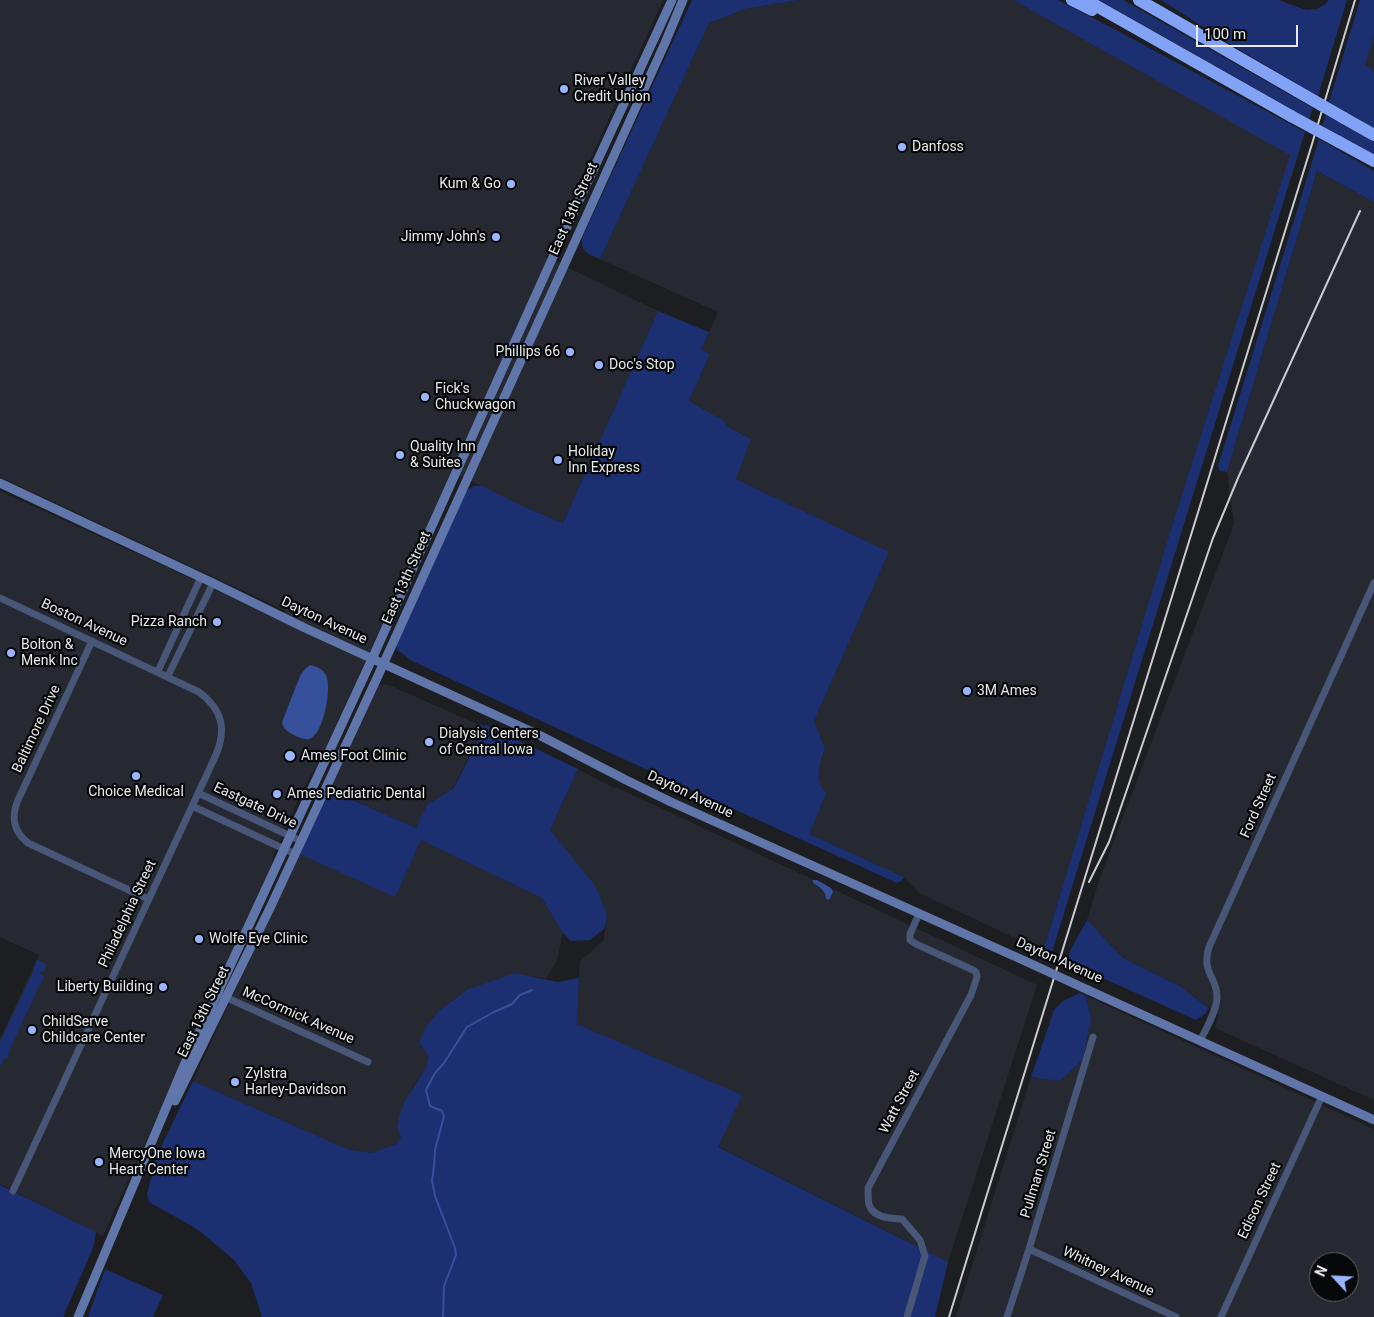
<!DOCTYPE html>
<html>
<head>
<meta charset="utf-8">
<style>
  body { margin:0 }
  #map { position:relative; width:1374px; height:1317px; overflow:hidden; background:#1c1e22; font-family:Roboto,sans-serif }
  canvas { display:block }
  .north { position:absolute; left:1309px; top:1252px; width:50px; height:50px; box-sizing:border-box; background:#070809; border:1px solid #606263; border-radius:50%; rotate:295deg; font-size:14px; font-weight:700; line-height:20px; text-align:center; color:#e6e8ea }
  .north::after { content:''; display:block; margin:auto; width:18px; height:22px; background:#99b5fd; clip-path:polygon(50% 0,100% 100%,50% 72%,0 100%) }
  .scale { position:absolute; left:1196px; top:25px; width:102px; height:22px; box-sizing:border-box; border:2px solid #e6e8ea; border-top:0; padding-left:6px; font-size:15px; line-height:18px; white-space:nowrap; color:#e6e8ea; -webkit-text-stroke:4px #070809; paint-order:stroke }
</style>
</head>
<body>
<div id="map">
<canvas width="1374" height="1317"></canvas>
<div class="north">N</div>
<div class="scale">100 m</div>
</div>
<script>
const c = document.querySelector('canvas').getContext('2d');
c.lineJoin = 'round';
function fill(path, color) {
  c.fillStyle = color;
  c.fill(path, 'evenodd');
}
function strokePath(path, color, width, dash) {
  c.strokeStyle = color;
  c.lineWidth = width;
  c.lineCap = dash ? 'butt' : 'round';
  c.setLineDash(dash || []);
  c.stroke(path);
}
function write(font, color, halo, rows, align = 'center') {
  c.font = font + ' Roboto,sans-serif';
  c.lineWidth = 4.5;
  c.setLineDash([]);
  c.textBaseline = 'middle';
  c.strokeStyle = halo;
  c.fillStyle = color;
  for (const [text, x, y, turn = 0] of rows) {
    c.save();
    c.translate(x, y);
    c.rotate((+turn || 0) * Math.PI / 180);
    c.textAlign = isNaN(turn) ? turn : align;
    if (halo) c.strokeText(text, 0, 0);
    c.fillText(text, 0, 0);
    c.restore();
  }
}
const built = new Path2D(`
  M0 0H663L546 257 658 311 563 523 520 505 452 472 321 758 303 789 273 855 272 864 103 1236 0 1184V1039L39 955 0 937V491L184 575 281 621 286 611 0 477Z
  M799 0H1013L1291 154 1170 532 1043 951 919 893 904 877 808 834 826 794 820 786 818 770 825 748 814 721 889 552 736 479 751 439 728 427 723 420 689 401 710 354 701 350 718 312 600 259 709 23 745 9Z
  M1374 14V78L1357 72Z
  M1317 171 1374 202V1100L1215 1028 1219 1015 1178 985 1123 958 1087 920 1100 878 1234 524 1227 472Z
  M378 684 389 685 484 727 453 788 427 805 416 828 330 790Z
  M578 769 614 788 616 787 1037 985 948 1262 717 1146 741 1095 576 1024 580 961 604 940 607 916 550 830Z
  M421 840 542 898 563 933 557 960 546 979 515 973 468 989 441 1009 428 1055 426 1068 413 1087 399 1116 398 1128 401 1137 396 1144 372 1153 347 1149 193 1081 299 854 395 896Z
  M1086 996 1374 1129V1317H956L1031 1077 1040 1078 1091 1019ZM1319 1262H1349V1292H1319Z`);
const green = new Path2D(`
  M692 0H799L745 9 709 23 600 259C587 253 579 252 583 236Z
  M1013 0H1058L1118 31 1305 132 1051 955 1043 951 1170 532 1290 155Z
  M1099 0H1123L1313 108 1309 119Z
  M1161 0H1279L1306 10 1317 9 1325 4 1329 0H1347L1318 96 1233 46Z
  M1360 0H1374V36L1365 65 1374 72V128L1329 102Z
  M1326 115 1374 142V154L1322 126Z
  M1319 139 1374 171V202L1317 171 1227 472 1220 471 1218 466Z
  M658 311 709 332 701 350 710 354 689 401 723 420 728 427 751 439 736 479 889 552 814 721 825 748C819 766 814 778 826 794L809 834 904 877 902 880 897 883 617 756 410 660 402 653 397 651V641L465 491 474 486H482L520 505 563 523Z
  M481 723 483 726 486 725 578 769 550 830 596 887 607 916 605 928 590 940 571 941 563 933 542 898 421 840 395 897 299 854 330 790 416 828 427 805 454 788 484 728 479 725Z
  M1087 920 1123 958 1178 985 1209 1008 1205 1014 1196 1020 1067 962 1070 951Z
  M38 960 47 965 45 970 39 973 44 976 9 1051 10 1052 7 1059 4 1058 0 1067V1042L34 970V968L36 961Z
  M515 973 557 982 579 978 577 1024 742 1095 718 1147 948 1262 935 1317H262L251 1283 234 1260 197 1229 149 1202 147 1194 157 1155 193 1081 347 1149 372 1153 396 1144 401 1137 397 1128 399 1116 405 1101 426 1068 428 1055 419 1043 427 1025 441 1009 468 989Z
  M1080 993 1086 996 1091 1019 1083 1059 1060 1081 1031 1077 1054 1010 1063 1001Z
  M0 1185 96 1232 93 1248 63 1317H0Z
  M105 1269 163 1295 153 1317H88Z`);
const water = new Path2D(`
  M310 665C316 666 323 669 326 675 332 687 324 735 309 739 305 740 298 737 294 735 288 732 283 729 282 722L300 676 305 669Z
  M813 880H817L831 888 833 892 829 900 826 899C826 891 819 886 813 883Z`);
const stream = new Path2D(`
  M443 1317 444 1286 456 1255 455 1248 435 1196 432 1181 434 1166 435 1150 444 1116 442 1111 430 1106 426 1090 435 1073 444 1063 467 1027 494 1012 512 1004 520 995 532 990`);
const street = new Path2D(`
  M0 598 199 692C223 710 227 730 215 757L13 1191
  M92 641 18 800C11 817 13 831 28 843L148 899
  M158 671 201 577
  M168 676 213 583
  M198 793 301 841
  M192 806 295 854
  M223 996 368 1062
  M1200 1041C1206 1029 1217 1010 1217 997 1217 976 1201 973 1209 947L1374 583
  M1029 1249 1176 1317
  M907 1317 925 1256 920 1240 902 1219C891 1218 875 1219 869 1205 868 1201 868 1193 868 1188L971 995 976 980 977 976 976 972 973 970 916 944 910 940V934L919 914
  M1007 1317 1029 1249 1093 1037
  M1221 1317 1322 1096`);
const secondary = new Path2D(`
  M0 483 213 583 305 628 539 735 626 780 671 802 1025 961
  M1088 990 1374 1120
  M175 1101 270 908 377 678 665 43 683 0
  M78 1317 182 1070 372 659 557 248 672 0`);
const highway = new Path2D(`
  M1072 0 1092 10
  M1086 0 1291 116
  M1139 0 1297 91
  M1344 118 1374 135
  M1339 142 1374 161`);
const rail = new Path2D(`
  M1089 882 1109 842 1213 538 1238 478 1360 211
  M949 1317 1312 144 1355 0`);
const secondaryBridge = new Path2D(`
  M1025 961 1088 990`);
const highwayBridge = new Path2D(`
  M1297 91 1344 118
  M1291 116 1339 142`);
const markers = [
  [564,89,5,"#99b5fd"],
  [902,147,5,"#99b5fd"],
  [511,184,5,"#99b5fd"],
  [496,237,5,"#99b5fd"],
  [570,352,5,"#99b5fd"],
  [599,365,5,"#99b5fd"],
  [425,397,5,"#99b5fd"],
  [400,455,5,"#99b5fd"],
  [558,460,5,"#99b5fd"],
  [217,622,5,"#99b5fd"],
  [11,653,5,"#99b5fd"],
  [967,691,5,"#99b5fd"],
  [429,742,5,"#99b5fd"],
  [290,756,6,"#99b5fd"],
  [136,776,5,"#99b5fd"],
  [277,794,5,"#99b5fd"],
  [199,939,5,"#99b5fd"],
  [163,987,5,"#99b5fd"],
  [32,1030,5,"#99b5fd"],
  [235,1082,5,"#99b5fd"],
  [99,1162,5,"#99b5fd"]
];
const poiNames = [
  ["River Valley",574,81],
  ["Credit Union",574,97],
  ["Danfoss",912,147],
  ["Kum & Go",501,184,"right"],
  ["Jimmy John's",486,237,"right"],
  ["Phillips 66",560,352,"right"],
  ["Doc's Stop",609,365],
  ["Fick's",435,389],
  ["Chuckwagon",435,405],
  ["Quality Inn",410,447],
  ["& Suites",410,463],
  ["Holiday",568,452],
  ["Inn Express",568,468],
  ["Pizza Ranch",207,622,"right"],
  ["Bolton &",21,645],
  ["Menk Inc",21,661],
  ["3M Ames",977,691],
  ["Dialysis Centers",439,734],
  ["of Central Iowa",439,750],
  ["Ames Foot Clinic",301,756],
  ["Choice Medical",136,792,"center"],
  ["Ames Pediatric Dental",287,794],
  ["Wolfe Eye Clinic",209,939],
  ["Liberty Building",153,987,"right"],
  ["ChildServe",42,1022],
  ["Childcare Center",42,1038],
  ["Zylstra",245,1074],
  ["Harley-Davidson",245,1090],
  ["MercyOne Iowa",109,1154],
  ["Heart Center",109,1170]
];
const streetNames = [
  ["East 13th Street",574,209,-66],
  ["East 13th Street",407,578,-66],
  ["Dayton Avenue",324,621,25],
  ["Boston Avenue",84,623,25],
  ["Baltimore Drive",37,729,-65],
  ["Dayton Avenue",690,795,25],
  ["Eastgate Drive",255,806,25],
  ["Ford Street",1259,806,-66],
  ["Philadelphia Street",128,914,-65],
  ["Dayton Avenue",1059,961,24],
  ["East 13th Street",204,1012,-64],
  ["McCormick Avenue",298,1016,24],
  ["Watt Street",900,1102,-62],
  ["Pullman Street",1039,1174,-73],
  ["Edison Street",1260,1201,-65],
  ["Whitney Avenue",1108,1272,25]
];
fill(built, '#262932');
fill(green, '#1c2f70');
fill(water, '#37509c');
strokePath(stream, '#37509c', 2);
strokePath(street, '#485677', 7);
strokePath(secondary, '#6075aa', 9);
strokePath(highway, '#82a2f6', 12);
strokePath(rail, '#caccce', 2);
strokePath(secondaryBridge, '#6075aa', 9);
strokePath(highwayBridge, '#82a2f6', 12);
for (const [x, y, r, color] of markers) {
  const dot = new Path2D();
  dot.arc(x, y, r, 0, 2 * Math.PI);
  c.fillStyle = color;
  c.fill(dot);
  strokePath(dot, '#070809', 2);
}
write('14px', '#e6e8ea', '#070809', poiNames, 'left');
write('14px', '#e6e8ea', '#070809', streetNames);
</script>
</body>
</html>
